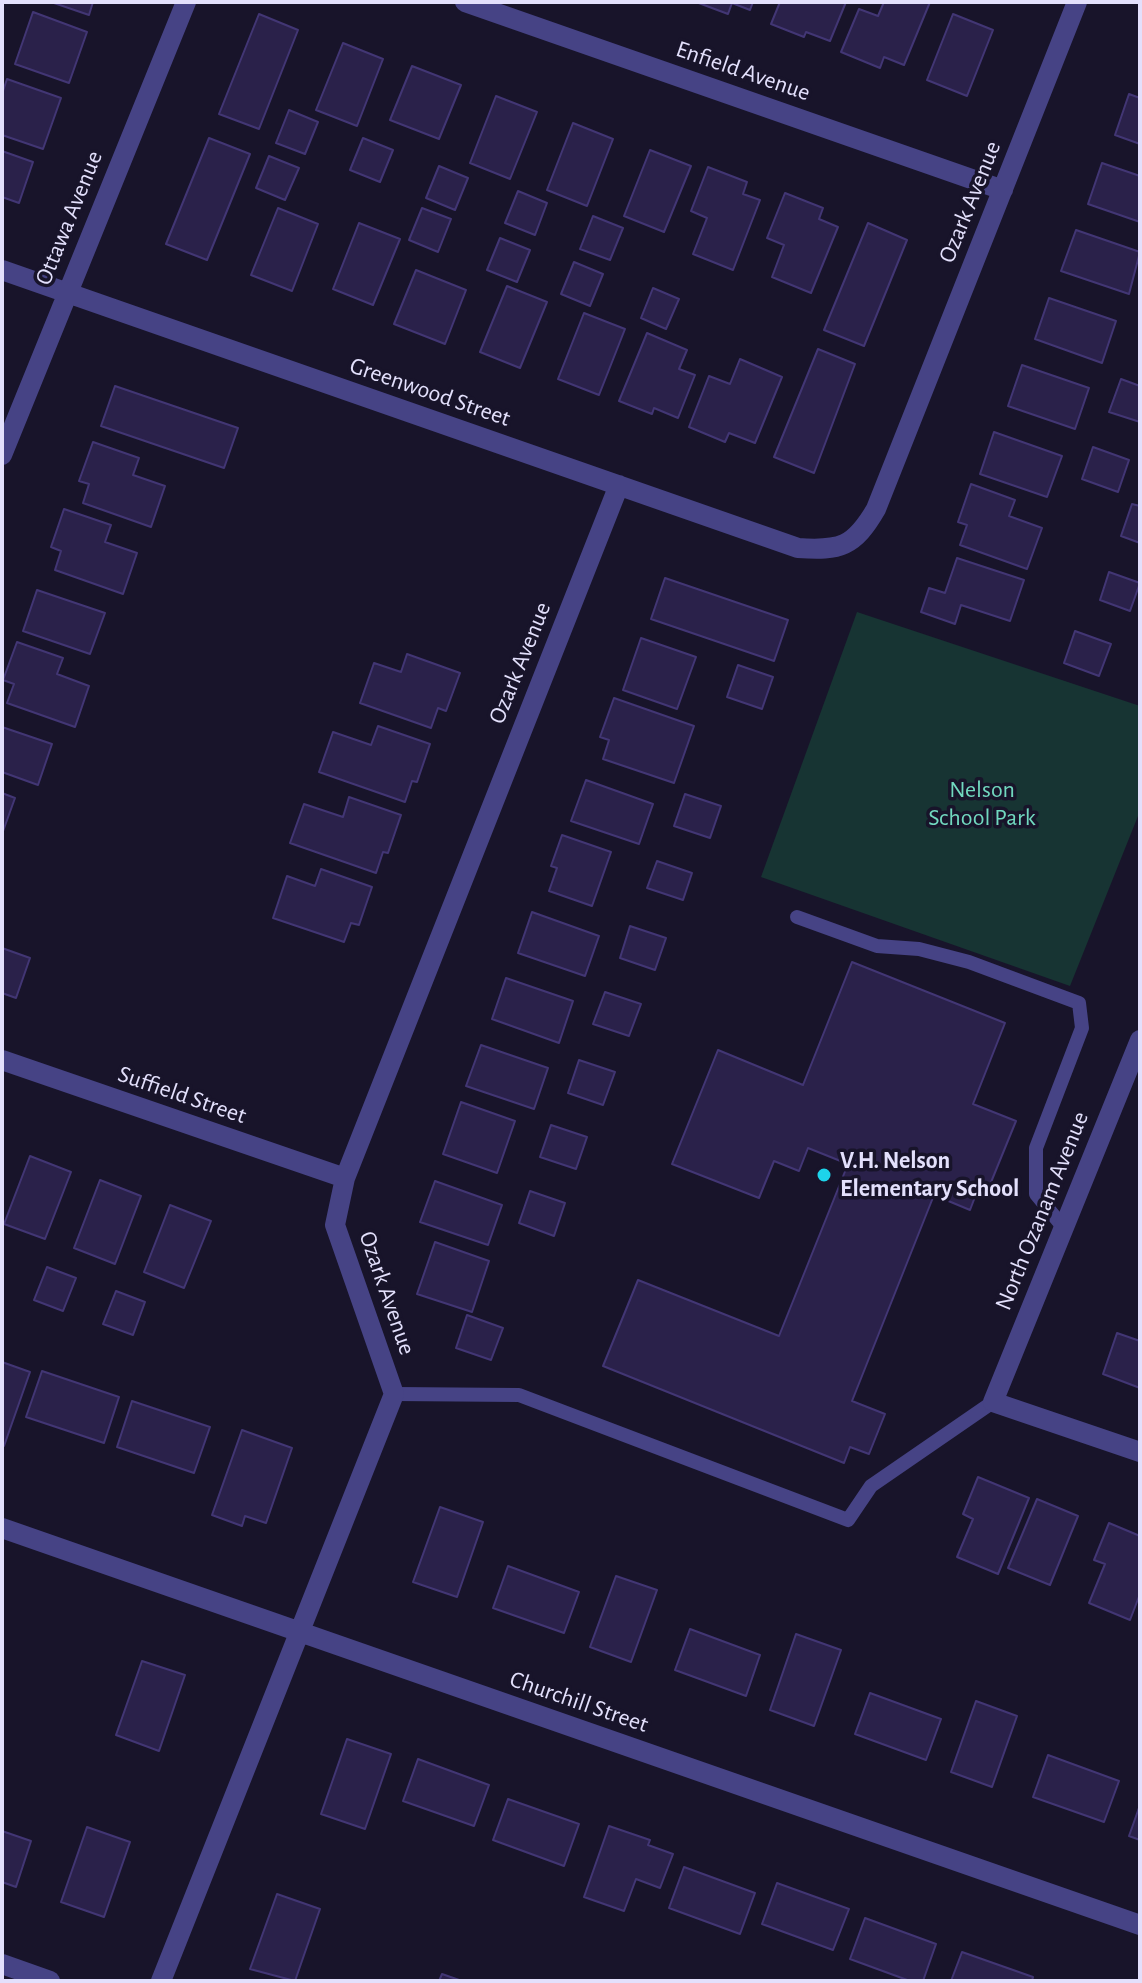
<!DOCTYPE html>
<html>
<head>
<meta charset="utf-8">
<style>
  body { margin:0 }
  #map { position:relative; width:1142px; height:1983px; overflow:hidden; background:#18142a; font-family:"Alegreya Sans",sans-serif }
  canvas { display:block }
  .frame { position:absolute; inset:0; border:4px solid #e3e0fc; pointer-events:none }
</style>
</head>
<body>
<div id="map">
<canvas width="1142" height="1983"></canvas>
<div class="frame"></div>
</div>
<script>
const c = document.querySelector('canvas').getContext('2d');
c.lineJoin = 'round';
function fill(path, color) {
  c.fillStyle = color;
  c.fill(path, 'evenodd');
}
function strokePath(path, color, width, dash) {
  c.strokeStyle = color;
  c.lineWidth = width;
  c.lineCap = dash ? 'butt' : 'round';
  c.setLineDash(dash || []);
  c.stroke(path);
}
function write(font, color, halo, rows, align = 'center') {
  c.font = font + ' "Alegreya Sans",sans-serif';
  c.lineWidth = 7;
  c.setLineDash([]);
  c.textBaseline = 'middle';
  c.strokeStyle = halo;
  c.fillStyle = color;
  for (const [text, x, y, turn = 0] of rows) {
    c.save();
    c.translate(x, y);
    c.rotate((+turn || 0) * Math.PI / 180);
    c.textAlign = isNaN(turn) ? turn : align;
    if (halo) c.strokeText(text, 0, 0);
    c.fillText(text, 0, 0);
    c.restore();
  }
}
const green = new Path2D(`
  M857 612 1140 706V811L1070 986 761 877Z`);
const building = new Path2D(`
  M51 2H93L89 15Z
  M696 2H753L750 10 732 3 728 14Z
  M780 2H846L830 41 806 32 804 37 771 24Z
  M884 2H930L904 65 884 57 880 68 841 52 859 9 878 16Z
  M33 12 87 32 69 83 15 64Z
  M259 14 298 30 259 129 219 114Z
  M953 14 993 30 967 96 927 80Z
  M343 43 383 59 357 126 316 110Z
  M412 66 461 85 439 139 390 120Z
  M7 79 61 98 43 149 2 135V94Z
  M1129 94 1140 98V144L1115 135Z
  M496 96 537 112 510 179 470 163Z
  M289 110 318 122 305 154 276 143Z
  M573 123 613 139 587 206 547 190Z
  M209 138 250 154 207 260 166 244Z
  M363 138 393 150 380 182 350 170Z
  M650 150 691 166 664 232 624 216Z
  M2 151 33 162 19 203 2 197Z
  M269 156 299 168 285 200 256 188Z
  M1102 163 1140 176V222L1088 204Z
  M439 166 468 178 455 210 426 198Z
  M708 167 747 182 743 194 760 200 733 270 693 254 707 218 691 211Z
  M518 191 547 203 535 235 505 223Z
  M785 193 823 208 819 219 838 227 811 293 772 277 784 245 767 238Z
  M278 208 318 224 292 291 251 275Z
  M422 208 451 219 438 252 409 240Z
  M593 216 623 228 610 260 580 249Z
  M359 223 400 239 373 305 333 289Z
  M868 223 907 240 864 346 824 330Z
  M1076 230 1140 252 1129 294 1061 271Z
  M500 238 530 250 517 282 487 270Z
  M574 262 603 274 590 306 561 294Z
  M416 270 466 290 445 344 394 324Z
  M507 286 547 302 520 368 480 352Z
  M653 288 679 299 666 329 641 318Z
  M1049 298 1116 321 1102 363 1035 339Z
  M584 313 625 329 599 395 558 379Z
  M647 333 687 350 679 369 695 375 678 418 654 408 652 414 619 401Z
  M818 349 855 364 814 473 774 457Z
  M740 359 782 377 755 443 729 433 725 442 689 427 709 376 730 384Z
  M1022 365 1089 388 1075 429 1008 406Z
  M1121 379 1140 386V422L1109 412Z
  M115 386 238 428 224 468 101 426Z
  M994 432 1062 456 1047 497 980 474Z
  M93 442 139 458 133 475 165 486 151 527 83 503 89 484 79 481Z
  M1093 447 1129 460 1118 492 1082 479Z
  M971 484 1015 500 1009 516 1042 528 1027 569 960 545 967 525 958 522Z
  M1132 504 1140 506V543L1121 536Z
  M64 509 111 525 105 542 137 553 123 594 55 570 61 551 51 547Z
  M957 558 1024 580 1010 621 961 605 955 624 921 612 929 588 945 593Z
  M1109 572 1140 583 1130 611 1100 600Z
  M665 578 788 620 774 661 651 619Z
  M37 590 105 613 90 654 23 631Z
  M1075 631 1111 644 1099 676 1064 663Z
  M641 638 696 657 677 709 623 690Z
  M17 642 63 658 57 674 89 686 75 727 7 703 14 684 3 680Z
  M407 654 460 673 446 711 438 708 431 728 360 703 374 663 401 672Z
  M738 665 773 677 762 709 727 697Z
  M614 698 694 726 674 783 603 759 609 740 600 737Z
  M378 726 430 744 417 782 412 781 405 802 319 772 333 732 371 745Z
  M2 727 52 744 38 785 2 772Z
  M586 780 653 804 639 844 571 821Z
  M2 793 15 798 2 834Z
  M685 794 721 806 710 838 674 826Z
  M349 797 401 815 388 853 383 852 376 873 290 843 304 804 343 817Z
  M562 835 611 852 592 906 549 891 557 868 551 866Z
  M657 861 692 873 683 900 647 888Z
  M321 869 372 887 359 925 351 923 344 942 273 918 287 876 315 886Z
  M532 912 599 936 585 976 518 953Z
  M630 926 666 938 655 970 620 958Z
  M2 948 30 958 16 998 2 993Z
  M852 962 1005 1023 973 1104 1016 1121 987 1192 978 1189 970 1210 934 1195 852 1401 885 1414 869 1454 850 1447 844 1463 603 1366 638 1280 779 1336 848 1164 808 1148 799 1171 774 1161 759 1198 672 1164 718 1050 803 1085Z
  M506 978 573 1001 559 1043 492 1019Z
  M605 992 641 1004 629 1036 593 1024Z
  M481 1045 548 1068 534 1109 466 1086Z
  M579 1060 615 1072 603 1105 568 1093Z
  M461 1102 515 1121 497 1173 443 1154Z
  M551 1125 587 1137 576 1169 540 1157Z
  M30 1156 71 1172 45 1239 4 1224Z
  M100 1180 141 1196 115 1264 74 1248Z
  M435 1181 502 1205 488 1245 420 1222Z
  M530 1191 565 1203 554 1236 519 1223Z
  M170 1205 211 1221 184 1288 144 1272Z
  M435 1242 489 1261 472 1312 417 1294Z
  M47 1267 76 1278 63 1311 34 1300Z
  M116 1291 145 1302 133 1335 103 1324Z
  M467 1315 503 1328 491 1360 456 1348Z
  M1117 1333 1140 1341V1388L1103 1374Z
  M2 1362 30 1372 4 1446H2Z
  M42 1371 119 1397 104 1443 26 1417Z
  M132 1401 210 1427 194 1473 117 1447Z
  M242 1430 292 1448 266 1523 245 1516 242 1526 212 1515Z
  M978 1477 1029 1498 998 1574 957 1557 973 1519 963 1514Z
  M1037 1499 1078 1516 1050 1585 1008 1568Z
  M440 1507 483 1522 457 1597 413 1582Z
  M1109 1523 1140 1536V1594L1130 1620 1089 1603 1105 1564 1094 1560Z
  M508 1566 579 1592 564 1633 493 1608Z
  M616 1576 657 1590 631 1662 590 1647Z
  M690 1629 760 1655 746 1696 675 1670Z
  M796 1634 841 1650 814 1726 770 1710Z
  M142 1661 185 1675 159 1751 116 1735Z
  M870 1693 941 1719 926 1760 855 1734Z
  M976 1701 1017 1716 992 1787 951 1772Z
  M347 1739 391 1754 365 1829 321 1814Z
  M1048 1755 1119 1781 1104 1822 1033 1797Z
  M418 1759 489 1785 474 1826 403 1801Z
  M508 1799 579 1824 564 1866 493 1840Z
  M1140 1805V1840L1129 1836Z
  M609 1826 650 1840 648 1845 673 1854 660 1888 636 1879 624 1911 584 1897Z
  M87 1827 130 1842 104 1917 61 1902Z
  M2 1831 31 1841 16 1887 2 1882Z
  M684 1867 755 1893 740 1934 669 1908Z
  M777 1883 849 1909 833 1950 762 1924Z
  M277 1894 320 1909 295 1981 250 1969Z
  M865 1918 936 1944 923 1981H910L850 1959Z
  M962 1952 1033 1977 1032 1981H951Z
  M442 1974 462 1981H439Z`);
const lane = new Path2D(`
  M797 917 877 946 919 949 969 962 1079 1003 1082 1028 1036 1148V1194L1064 1228
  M394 1394 519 1395 848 1520 871 1486 993 1402`);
const street = new Path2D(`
  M465 2 1003 190
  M2 270 798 548C840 551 854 547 876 509L1077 2
  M2 455 186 2
  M1140 1040 993 1402 1140 1452
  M2 1060 345 1178
  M2 1528 1140 1925
  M2 1964 50 1981
  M161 1981 394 1394 335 1225 345 1178 619 485`);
const markers = [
  [824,1175,8,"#1dd4eb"]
];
const streetNames = [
  ["Enfield Avenue",743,71,19],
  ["Ozark Avenue",970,202,-68],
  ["Ottawa Avenue",69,218,-68],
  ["Greenwood Street",430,392,19],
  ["Ozark Avenue",520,663,-68],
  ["Suffield Street",182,1095,19],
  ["North Ozanam Avenue",1042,1211,-68],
  ["Ozark Avenue",387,1293,71],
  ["Churchill Street",579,1702,19]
];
const parkNames = [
  ["Nelson",982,790],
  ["School Park",982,818]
];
const poiNames = [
  ["V.H. Nelson",840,1161],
  ["Elementary School",840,1189]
];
fill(green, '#173433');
fill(building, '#2a214a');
strokePath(building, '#423674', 2);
strokePath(lane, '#464385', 14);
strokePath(street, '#464385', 20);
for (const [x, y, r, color] of markers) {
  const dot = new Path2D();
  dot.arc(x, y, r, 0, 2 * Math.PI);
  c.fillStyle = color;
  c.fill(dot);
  strokePath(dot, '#18142a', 3);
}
write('24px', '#e3e0fc', '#18142a', streetNames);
write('24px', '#71d8bf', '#18142a', parkNames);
write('bold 24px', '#e3e0fc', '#18142a', poiNames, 'left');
</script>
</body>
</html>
